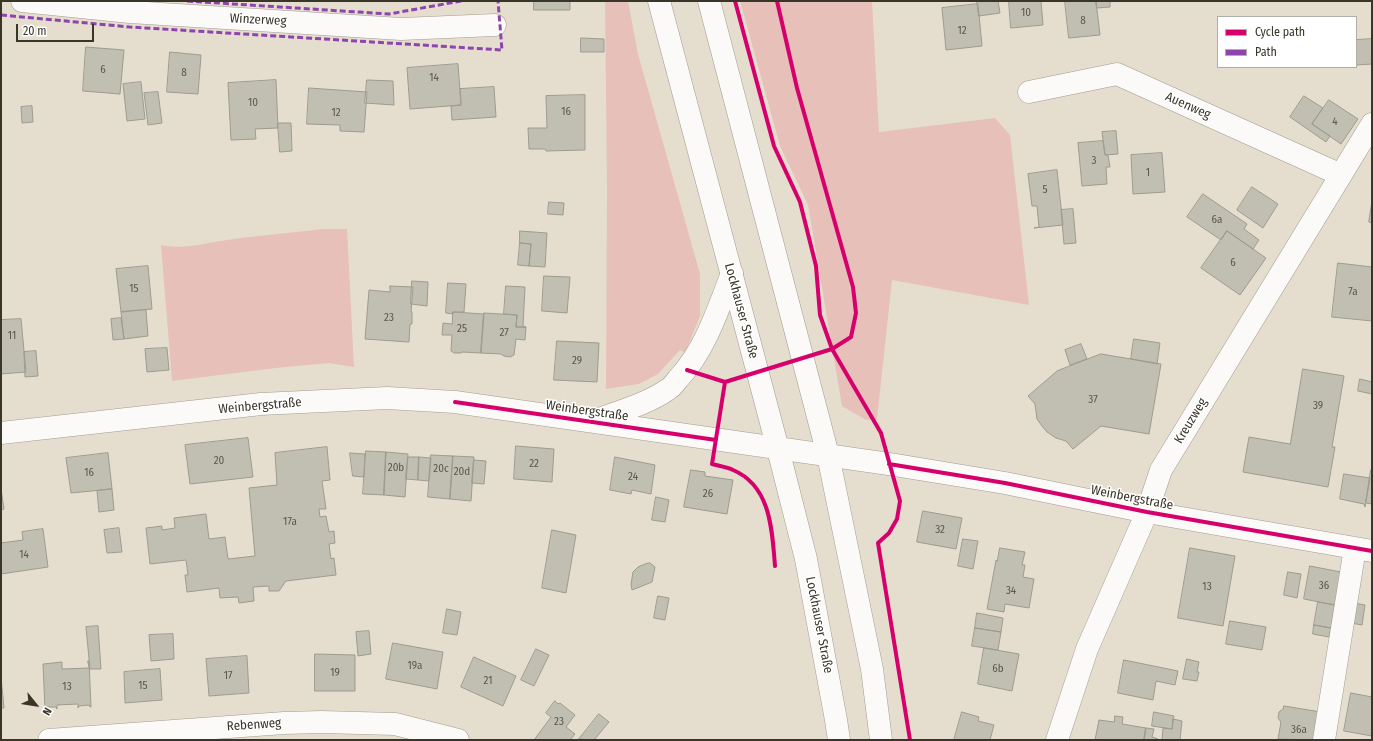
<!DOCTYPE html>
<html>
<head>
<meta charset="utf-8">
<style>
  body { margin:0 }
  #map { position:relative; width:1373px; height:741px; overflow:hidden; background:#e5dece; font-family:"Fira Sans Condensed",sans-serif }
  canvas { display:block }
  .frame { position:absolute; inset:0; border:2px solid #3a3529; pointer-events:none }
  .legend { position:absolute; left:1217px; top:16px; width:140px; height:52px; box-sizing:border-box; background:#fff; border:1px solid #b0aea9; margin:0; padding:5px 7px; list-style:none; font-size:12px; color:#3a3529 }
  .legend li { display:flex; align-items:center; gap:8px; height:20px }
  .legend b { width:20px; border:1px solid #b0aea9 }
  .north { position:absolute; left:16px; top:685px; width:40px; height:40px; -webkit-text-stroke:3px #fff; paint-order:stroke; rotate:120deg; font-size:11px; font-weight:700; line-height:16px; text-align:center; color:#3a3529 }
  .north::after { content:''; display:block; margin:auto; width:14px; height:18px; background:#3a3529; clip-path:polygon(50% 0,100% 100%,50% 72%,0 100%) }
  .scale { position:absolute; left:16px; top:24px; width:78px; height:18px; box-sizing:border-box; border:2px solid #3a3529; border-top:0; padding-left:5px; font-size:12px; line-height:14px; white-space:nowrap; color:#3a3529; -webkit-text-stroke:3px #fff; paint-order:stroke }
</style>
</head>
<body>
<div id="map">
<canvas width="1373" height="741"></canvas>
<div class="frame"></div>
<ul class="legend">
<li><b style="height:5px;background:#d6006c"></b>Cycle path</li>
<li><b style="height:5px;background:#8e44ad"></b>Path</li>
</ul>
<div class="north">N</div>
<div class="scale">20 m</div>
</div>
<script>
const c = document.querySelector('canvas').getContext('2d');
c.lineJoin = 'round';
function fill(path, color) {
  c.fillStyle = color;
  c.fill(path, 'evenodd');
}
function strokePath(path, color, width, dash) {
  c.strokeStyle = color;
  c.lineWidth = width;
  c.lineCap = dash ? 'butt' : 'round';
  c.setLineDash(dash || []);
  c.stroke(path);
}
function write(font, color, halo, rows, align = 'center') {
  c.font = font + ' "Fira Sans Condensed",sans-serif';
  c.lineWidth = 3;
  c.setLineDash([]);
  c.textBaseline = 'middle';
  c.strokeStyle = halo;
  c.fillStyle = color;
  for (const [text, x, y, turn = 0] of rows) {
    c.save();
    c.translate(x, y);
    c.rotate((+turn || 0) * Math.PI / 180);
    c.textAlign = isNaN(turn) ? turn : align;
    if (halo) c.strokeText(text, 0, 0);
    c.fillText(text, 0, 0);
    c.restore();
  }
}
const green = new Path2D(`
  M605 1H628L638 54 700 274V316L685 353 680 350 658 374 639 384 606 389 607 188Z
  M740 1H872L879 132 995 118 1010 135 1029 305 892 280 877 419 866 420 842 406 808 205 780 146Z
  M322 229H347L354 367 329 363 276 368 172 381 161 245C183 250 205 243 227 240 259 235 291 233 322 229Z`);
const building = new Path2D(`
  M534 1H570V10H534Z
  M977 1H998L1000 13 979 16Z
  M1009 1H1041L1043 25 1011 28Z
  M1065 1H1096L1100 35 1069 38Z
  M1096 1H1110V7L1097 8Z
  M978 4 982 46 946 50 942 8Z
  M581 38 604 39V52H581Z
  M1372 39V64L1356 65V40Z
  M86 47 124 50 120 94 83 91Z
  M170 52 201 55 198 94 167 92Z
  M458 64 461 105 410 109 407 68Z
  M276 80 278 128 255 129 256 139 231 140 228 83Z
  M367 80 393 81 394 105 365 103Z
  M141 82 145 119 127 121 123 84Z
  M494 87 496 117 452 120 451 106 461 105 460 89Z
  M309 88 367 92 364 132 340 131V125L307 124Z
  M158 92 162 123 148 125 144 93Z
  M585 95V150L546 151 545 149H529L528 128H547L546 96Z
  M1304 96 1323 108 1312 124 1330 136 1326 142 1290 117Z
  M1329 100 1358 119 1341 144 1312 124Z
  M32 106 33 122 22 123 21 107Z
  M278 123H291L292 151 280 152Z
  M1116 131 1118 154 1105 155 1102 132Z
  M1103 141 1105 155H1108L1110 167H1106L1107 184 1082 186 1078 143Z
  M1162 153 1165 192 1133 194 1131 155Z
  M1057 170 1063 225 1034 228 1039 227 1037 206H1032L1028 174Z
  M1252 187 1278 204 1263 228 1237 210Z
  M1203 194 1247 224 1244 229 1259 240 1253 249 1227 231 1221 240 1187 217Z
  M549 202 564 203 563 215 548 214Z
  M1372 202V223L1369 222Z
  M1073 209 1076 243 1064 244 1061 210Z
  M520 231 547 233 545 267 529 266 531 244 520 243Z
  M1227 231 1266 258 1240 295 1201 268Z
  M520 243 531 244 529 266 518 265Z
  M1338 263 1372 267V321L1332 317Z
  M148 266 152 309 121 312 116 269Z
  M544 276 570 277 567 313 542 311Z
  M412 281 428 282 427 306 411 304Z
  M448 283 466 284 464 312H453V314L446 313Z
  M390 286 413 287 411 312H412V324H410L409 342 365 339 369 290 390 292Z
  M506 286 525 287 523 327H526H516L517 315 504 314Z
  M146 310 148 336 124 339 121 312Z
  M453 312 484 314 481 353 462 352 461 353H454L451 351 452 335H442L443 323 452 324Z
  M484 313 517 315 516 327H526L525 340 516 339 514 355 510 357 504 356 501 354 481 353Z
  M121 318 124 339 113 340 111 319Z
  M21 319 26 372 1 374V320Z
  M1134 339 1160 343 1157 364 1131 359Z
  M557 341 599 343 597 382 554 380Z
  M1081 344 1087 359 1070 365 1065 350Z
  M167 348 169 370 147 372 145 349Z
  M36 351 38 376 25 377 24 352Z
  M1101 354 1161 364 1149 434 1101 426 1073 449 1066 441 1056 438 1047 432 1042 426 1037 419 1035 404 1028 396 1057 371Z
  M1303 369 1344 376 1332 447H1335L1328 487 1243 472 1249 437 1290 444Z
  M1360 379 1372 382V394L1358 391Z
  M248 438 253 477 190 484 185 445Z
  M516 446 554 449 552 482 514 479Z
  M327 447 330 480 322 481 326 509H319L320 517 326 516 329 532 334 531 335 543 329 544 331 559 334 558 336 575 286 581 279 591H269V586L253 587 254 601 239 603 238 597 220 598 219 588 187 592 185 575H188L186 560 150 564 146 528 162 526V530L175 528 174 518 206 514 209 539 225 537 228 559 255 556 249 488 277 485 275 453Z
  M366 451 386 452 384 495 363 494Z
  M386 452 408 454 405 497 384 495Z
  M108 453 112 489 71 493 66 458Z
  M350 453 365 454 364 477 353 476Z
  M431 455 453 456 450 499 428 497Z
  M453 456 474 457 471 501 450 499Z
  M408 457H419L418 480 406 479Z
  M419 457 431 458 429 481 418 480Z
  M615 457 655 465 651 494 632 490 631 494 610 490Z
  M474 460 486 461 484 484 472 483Z
  M691 470 705 472V476L733 480 727 514 684 507Z
  M1371 470H1372V504L1366 503Z
  M1344 474 1370 478 1365 507 1364 504 1340 499Z
  M1 489 4 509 1 510Z
  M112 489 114 510 99 512 97 491Z
  M656 497 669 500 665 522 652 520Z
  M923 511 962 518 956 549 917 542Z
  M119 528 122 552 107 553 104 530Z
  M43 529 48 567 1 574V543L23 540 22 532Z
  M552 530 576 535 566 593 542 588Z
  M963 539 978 541 973 569 958 566Z
  M1000 548 1025 552 1022 565H1025L1023 577 1034 579 1029 608 1005 604 1004 612 987 609 996 560 997 561Z
  M1190 548 1235 556 1223 626 1178 618Z
  M650 563 655 567 652 582 632 590 631 584 633 572 638 567 645 564Z
  M1310 566 1341 572 1335 605 1304 599Z
  M1288 572 1301 574 1297 598 1284 595Z
  M658 596 669 598 665 620 654 618Z
  M1318 602 1335 605 1331 628 1314 625Z
  M1354 603 1365 605 1362 625 1351 623Z
  M447 609 461 612 457 635 443 633Z
  M977 613 1003 618 1001 632 975 628Z
  M1230 621 1266 627 1262 650 1226 644Z
  M1314 625 1331 628 1329 637 1313 634Z
  M98 626 101 669H90L86 627Z
  M975 628 1001 632 998 650 972 646Z
  M369 631 371 654 358 656 356 632Z
  M173 634 174 659 151 661 149 635Z
  M393 643 443 652 437 689 386 679Z
  M984 648 1019 654 1012 691 978 684Z
  M536 649 549 655 534 686 521 680Z
  M315 654 355 655V691H315Z
  M247 656 249 693 209 696 206 659Z
  M474 657 516 676 503 706 461 687Z
  M1187 659 1199 662 1197 672H1199L1197 681 1183 679Z
  M1124 660 1178 671 1175 685 1156 681 1153 700 1118 693Z
  M88 661H89L91 707H90L89 705 79 706 78 708V704L57 705V709L56 707H46L45 709 43 664 62 662V669L89 668Z
  M160 669 162 700 125 703 124 672Z
  M1 677 4 708H1Z
  M1351 693 1372 697V736L1344 731Z
  M555 701 558 704 560 703 575 715 566 727 575 734 570 740H534L551 717 546 713Z
  M1284 706 1321 712 1316 740 1278 739 1281 722 1278 718 1279 712 1283 709Z
  M962 712 979 717 978 721 994 725 990 740H954Z
  M1154 712 1174 716 1172 729 1152 726Z
  M599 714 609 722 594 740 579 739Z
  M1115 716 1123 717 1122 724 1146 728 1144 740H1095L1099 720 1114 722Z
  M1173 719 1182 721 1180 740H1162L1163 728 1172 729Z
  M1146 728 1154 729 1152 737 1158 739V740H1144Z`);
const minor = new Path2D(`
  M22 1 130 12 401 29 495 25
  M1029 92 1117 74 1341 175
  M594 421C617 412 647 404 667 390 671 388 675 383 678 379 705 350 718 310 732 273
  M1 433 261 404 387 398 455 402 889 464 1005 483 1147 512 1372 551
  M49 740 284 723 322 722 395 724 458 740
  M1057 740 1087 649 1147 512 1161 470 1372 124
  M1324 740 1355 548`);
const major = new Path2D(`
  M659 1 778 449 806 559 836 720 839 740
  M709 1 828 455 872 669 881 740`);
const quiet = new Path2D(`
  M187 1 389 14 461 1
  M1 15 130 27 502 50 498 1`);
const cycleway = new Path2D(`
  M735 1 774 146 800 202 816 266 820 315 832 349 881 433 900 501 897 519 889 533 878 543 910 740
  M687 370 725 382 832 349 851 337 856 313 853 287 797 88 777 1
  M725 382 712 464C719 466 727 467 733 470 771 486 772 530 775 566
  M455 402 716 440
  M889 464 1005 483 1147 512 1372 551`);
const numberNames = [
  ["10",1026,13],
  ["8",1083,21],
  ["12",962,31],
  ["6",103,70],
  ["8",184,73],
  ["14",434,78],
  ["10",253,103],
  ["16",566,112],
  ["12",336,113],
  ["4",1335,122],
  ["3",1094,161],
  ["1",1148,173],
  ["5",1045,190],
  ["6a",1217,220],
  ["6",1233,263],
  ["15",134,289],
  ["7a",1353,292],
  ["23",389,318],
  ["25",462,329],
  ["27",504,333],
  ["11",12,336],
  ["29",577,361],
  ["37",1093,400],
  ["39",1318,406],
  ["20",219,461],
  ["22",534,464],
  ["20b",396,468],
  ["20c",441,469],
  ["20d",462,472],
  ["16",89,473],
  ["24",633,477],
  ["26",708,494],
  ["17a",290,522],
  ["32",940,530],
  ["14",24,555],
  ["36",1324,586],
  ["13",1207,587],
  ["34",1011,591],
  ["19a",415,666],
  ["6b",998,669],
  ["19",335,673],
  ["17",228,676],
  ["21",488,681],
  ["15",143,686],
  ["13",67,687],
  ["23",559,722],
  ["36a",1299,730]
];
const streetNames = [
  ["Winzerweg",258,20,3],
  ["Auenweg",1188,106,24],
  ["Lockhauser Straße",741,311,75],
  ["Weinbergstraße",260,406,-5],
  ["Weinbergstraße",587,411,8],
  ["Kreuzweg",1191,421,-59],
  ["Weinbergstraße",1132,498,11],
  ["Lockhauser Straße",819,625,79],
  ["Rebenweg",254,725,-4]
];
fill(green, '#e8c0ba');
fill(building, '#c0bfb2');
strokePath(building, '#9d9b8f', 1);
strokePath(minor, '#a19c90', 23);
strokePath(major, '#a19c90', 23);
strokePath(minor, '#fbfaf8', 22);
strokePath(major, '#fbfaf8', 22);
strokePath(quiet, '#8e44ad', 3, [6, 3]);
strokePath(cycleway, '#d6006c', 4);
write('11px', '#5c584b', null, numberNames);
write('13px', '#3a3529', '#fff', streetNames);
</script>
</body>
</html>
